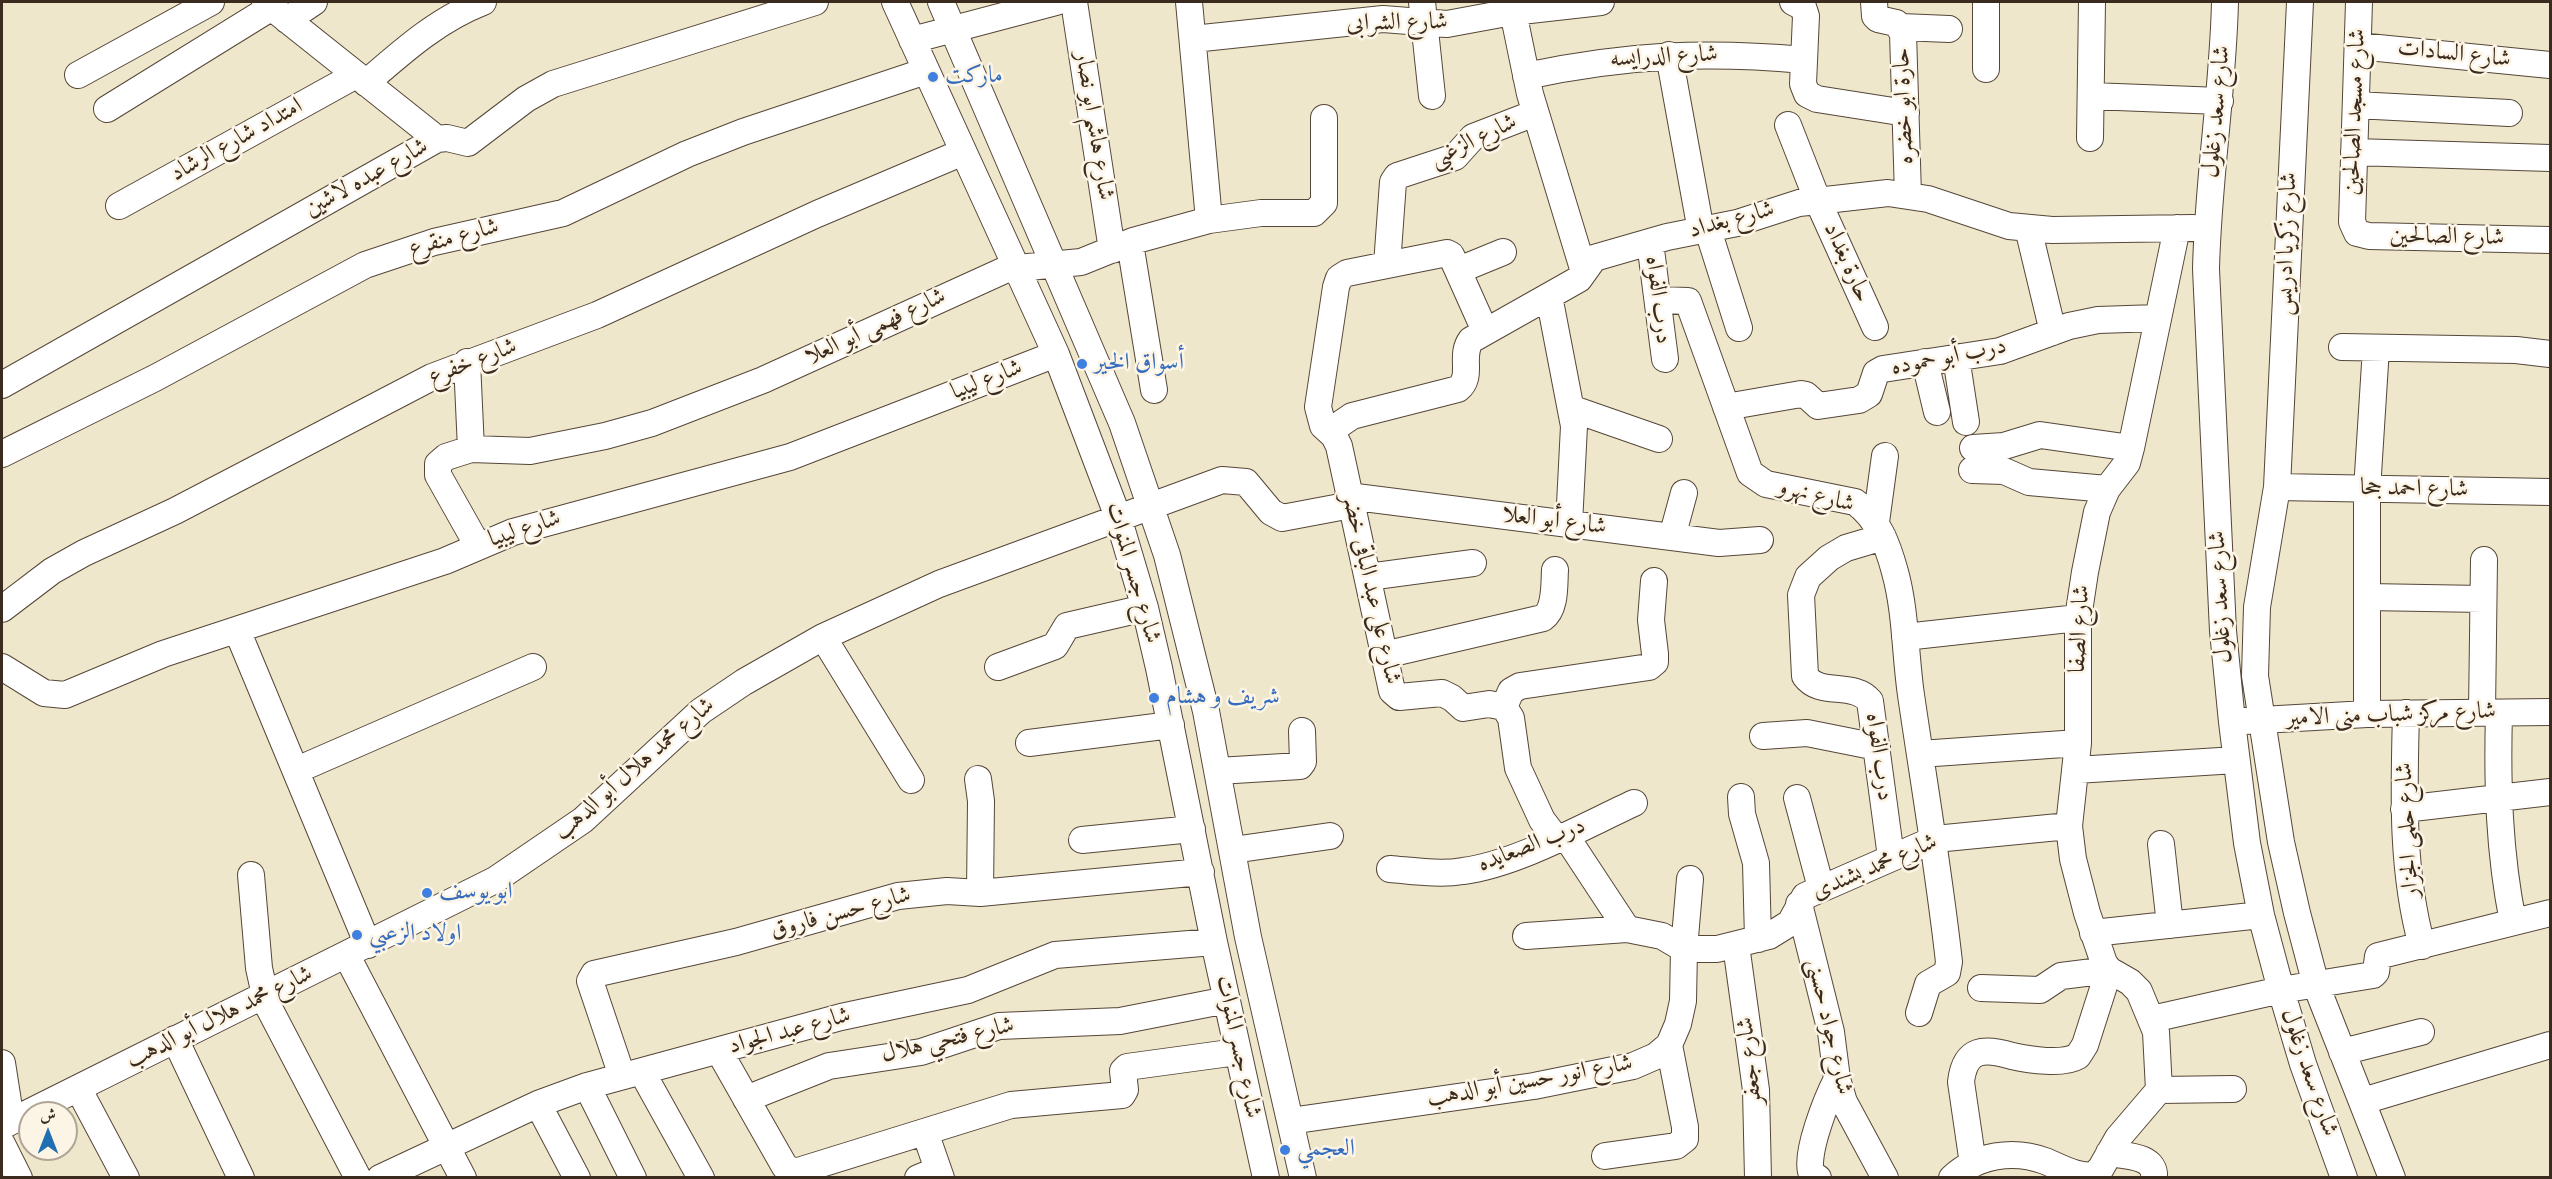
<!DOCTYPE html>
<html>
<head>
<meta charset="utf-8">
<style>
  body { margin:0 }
  #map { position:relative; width:2552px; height:1179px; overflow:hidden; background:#eee7cb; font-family:"IM FELL DW Pica",Amiri,serif }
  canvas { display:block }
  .frame { position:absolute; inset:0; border:3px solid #3b2a1e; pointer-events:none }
  .north { position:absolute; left:18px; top:1101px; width:60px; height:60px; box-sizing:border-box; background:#fcf5e5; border:2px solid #afa495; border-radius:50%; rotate:0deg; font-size:16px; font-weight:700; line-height:24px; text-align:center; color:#3b2a1e }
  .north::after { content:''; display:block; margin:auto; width:21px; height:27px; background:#1f6fb2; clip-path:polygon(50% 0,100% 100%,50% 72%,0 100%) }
</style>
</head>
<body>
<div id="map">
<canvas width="2552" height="1179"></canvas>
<div class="frame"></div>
<div class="north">ش</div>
</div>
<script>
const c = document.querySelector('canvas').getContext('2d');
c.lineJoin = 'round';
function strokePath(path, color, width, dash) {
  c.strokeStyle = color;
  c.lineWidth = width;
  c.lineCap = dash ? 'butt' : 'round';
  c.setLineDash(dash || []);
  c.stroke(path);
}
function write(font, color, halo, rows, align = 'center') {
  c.font = font + ' "IM FELL DW Pica",Amiri,serif';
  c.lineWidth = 5;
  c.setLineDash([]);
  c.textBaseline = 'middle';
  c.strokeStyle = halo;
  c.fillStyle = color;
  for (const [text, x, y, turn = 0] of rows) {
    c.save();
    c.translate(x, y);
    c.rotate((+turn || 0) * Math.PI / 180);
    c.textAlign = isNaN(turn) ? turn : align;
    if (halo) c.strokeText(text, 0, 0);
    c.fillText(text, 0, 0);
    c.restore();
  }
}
const minor = new Path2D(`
  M265 2 437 139
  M895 2 1056 354 1118 517 1145 608 1159 668 1214 942 1266 1178
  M941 2 1122 423 1167 555 1206 711 1248 937 1303 1178
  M1074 2 1112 250
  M1189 2 1209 220
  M1422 2 1432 96
  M1511 2 1530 94 1584 272
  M1793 2 1803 7 1806 16 1803 84 1807 94 1817 99 1906 113
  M1874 2 1875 16 1878 19 1896 23 1903 33 1908 195
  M2225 2C2223 91 2208 179 2206 269L2223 631 2232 722 2247 843 2261 915 2281 990 2303 1064 2344 1178
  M2300 2 2277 487 2257 607 2255 676 2281 842 2297 913 2316 985 2392 1178
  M2359 2 2352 222 2357 233 2369 236 2550 240
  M287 20 314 2
  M1901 27 1949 29
  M1193 39 1383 19 1447 24 1512 12 1601 2
  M912 40 1056 2
  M2358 46 2550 65
  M1669 55 1701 231
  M1986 69V2
  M78 75 211 2
  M1526 76C1624 55 1704 51 1804 60
  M366 83C403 51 437 20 483 2
  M2091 96 2220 101
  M2356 105 2509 113
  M107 109 272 7
  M1788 125 1817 199 1875 327
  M2090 138 2092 2
  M2354 152 2550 158
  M119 206 356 75
  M2028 228 2053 332
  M1708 230 1739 328
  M1650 242 1665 359
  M1130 243 1154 390
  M1387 265 1393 182 1397 176 1455 157 1473 137 1535 113
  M1459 270 1503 252
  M1549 296 1574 426 1569 524
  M1659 300 1688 301 1750 473 1766 484 1855 502C1878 518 1888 546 1895 572 1906 612 1905 654 1911 695 1924 784 1939 872 1949 962L1947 973 1928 984 1919 1013
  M1485 331 1451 255 1447 253 1347 273 1339 278 1336 287 1318 407 1323 426 1334 436 1339 446 1392 691 1399 697 1442 693 1452 698 1463 708 1489 704 1504 707 1511 718 1518 768 1542 820 1552 833 1571 844 1627 929
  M2342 347 2516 350 2550 354
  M1956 357 1966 422
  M467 362 471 449
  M1925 362 1937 412
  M2 385 437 139 447 138 468 143 526 99 553 84 815 2
  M1726 407 1801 394 1806 395 1818 406 1859 400 1869 394 1876 373 1883 369 2000 351 2069 326 2098 320 2157 318
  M1573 409 1659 439
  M1330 431 1352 416 1458 389C1474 376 1459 356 1471 340L1579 279 1594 258 1667 237 1737 223 1799 203 1888 193 1928 199 2009 226 2052 230 2193 228
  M1973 448 2004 446 2040 435 2131 448
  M2 454 155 378 365 265 434 242 563 213 687 154 743 132 926 71
  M1972 470 2004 471 2029 482 2107 489
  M2277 487 2550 492
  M1348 496 1719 543 1760 540
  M1876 522 1885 456
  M1672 537 1684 493
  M1883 537 1846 548 1829 558 1808 577 1801 595 1805 676C1820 697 1853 681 1870 701L1891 857
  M478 546 438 475V464L446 457 471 449 530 451 605 436 652 423 763 380 1007 269 1081 262 1133 241 1209 220 1261 213H1314L1324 203V118
  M1368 577 1473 563
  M2367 597 2483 599
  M2 609 52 571 84 553 175 511 432 377 597 315 817 214 963 152
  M237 630 368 945
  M823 637 911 780
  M1905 637 2078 618
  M1384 655 1543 618C1556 609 1554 585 1555 570
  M2 667 44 693 65 695 163 654 445 561 513 532 790 457 1056 354
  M998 667 1055 646 1067 626 1145 608
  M1504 707 1511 691 1520 686 1649 667 1655 662V654L1651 620 1654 581
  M2482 712 2484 560
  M2406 713C2404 792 2401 869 2422 946
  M2499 713C2497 784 2499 852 2513 922
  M2367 714V490L2376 348
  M2244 721 2367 714 2550 712
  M1763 736 1807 733 1877 747
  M1029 743 1171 725
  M1920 754 2078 743
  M297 770 533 667
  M2076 770 2236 760
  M1218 771 1300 766 1303 762 1302 731
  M978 779 981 801 980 893
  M1741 797 1742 814 1756 863 1758 939
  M1797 798 1821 888
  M2404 809 2550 792
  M1082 840 1192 829
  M2161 844 2170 925
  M1233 850 1330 836
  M1390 869C1414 871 1440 875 1463 871 1517 864 1584 826 1634 803
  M251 875 259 968 267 1004 358 1178
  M1799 904 1831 1032 1837 1079 1844 1102 1885 1178
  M2093 933 2261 915
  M1526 936 1627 929 1662 936 1684 949H1717L1769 936 1790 923 1805 896 1935 839 2069 826
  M1736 945 1756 1090 1758 1178
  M347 956 463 1178
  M2152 1019 2281 990 2373 975 2376 972 2378 956 2550 913
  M175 1039 241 1178
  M719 1051 785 1167 795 1172 1011 1105 1122 1095 1125 1090 1123 1071 1127 1067 1237 1052
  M2342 1052 2421 1032
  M2 1063 11 1121
  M642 1072 701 1178
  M622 1076 590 981 594 974 736 942 898 896 947 891 980 893 1201 872
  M587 1086 633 1178
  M78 1088 126 1178
  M2159 1090 2233 1089
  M746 1099 829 1066 921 1052 999 1026 1120 1021 1227 1000
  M2363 1101 2550 1045
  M538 1104 577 1178
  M1290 1121 1534 1086 1633 1066 1656 1056 1669 1045 1678 1024 1683 1001 1684 949 1690 879
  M2 1126 495 880 583 820 701 711 744 682 823 637 939 584 1222 480 1246 482 1271 512 1282 518 1351 505
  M925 1132 941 1178
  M2 1144 19 1178
  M2109 1153C2125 1156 2156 1155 2154 1178
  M1605 1156 1676 1146 1685 1139V1127L1669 1045
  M1973 1164 1961 1082C1965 1047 1985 1048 2012 1056 2030 1060 2063 1065 2078 1056L2085 1045 2109 970 2061 976 2040 990 1981 988
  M380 1178 538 1104 587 1086 841 1017 968 990 1055 955 1214 942
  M918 1178 938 1170
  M1818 1178 1812 1174C1803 1157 1828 1096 1837 1079
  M1952 1178C1977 1155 2013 1149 2045 1161 2060 1167 2078 1178 2094 1175L2101 1168 2118 1138 2159 1090 2156 1032 2139 991 2130 982 2109 970 2104 963 2087 913 2073 859 2069 826 2078 743V618L2085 572 2097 512 2107 489 2127 463 2131 448 2177 228`);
const markers = [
  [933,77,6,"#3f7fe0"],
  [1082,364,6,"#3f7fe0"],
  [1154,698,6,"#3f7fe0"],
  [427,893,6,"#3f7fe0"],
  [357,935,6,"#3f7fe0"],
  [1285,1150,6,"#3f7fe0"]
];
const streetNames = [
  ["شارع الشرابى",1397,24,-1],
  ["شارع السادات",2454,55,6],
  ["شارع الدرايسه",1664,58,-3],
  ["حارة ابو خضره",1905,106,-92],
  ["شارع سعد زغلول",2218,112,-85],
  ["شارع مسجد الصالحين",2356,112,-88],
  ["شارع هاشم ابو نصار",1093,126,81],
  ["امتداد شارع الرشاد",237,141,-29],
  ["شارع الزغبى",1474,142,-26],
  ["شارع عبده لاشين",367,179,-29],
  ["شارع بغداد",1732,221,-15],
  ["شارع الصالحين",2447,238,1],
  ["شارع منقرع",454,239,-15],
  ["شارع زكريا ادريس",2288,244,-88],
  ["حارة بغداد",1846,263,66],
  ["درب الفواه",1657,300,83],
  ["شارع فهمى أبو العلا",876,328,-25],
  ["درب أبو حموده",1949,358,-11],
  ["شارع خفرع",473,363,-21],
  ["شارع ليبيا",987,381,-21],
  ["شارع احمد جحا",2414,490,1],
  ["شارع نهرو",1816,497,14],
  ["شارع أبو العلا",1554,522,7],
  ["شارع ليبيا",525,530,-18],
  ["شارع جسر المنوات",1132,573,74],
  ["شارع على عبد الباقى خضر",1370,589,77],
  ["شارع سعد زغلول",2222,597,-93],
  ["شارع الصفا",2081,629,-87],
  ["شارع مركز شباب منى الامير",2391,716,-2],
  ["درب الفواه",1878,757,82],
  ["شارع محمد هلال أبو الدهب",635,770,-41],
  ["شارع حلمى الجزار",2409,830,-93],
  ["درب الصعايده",1532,846,-21],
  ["شارع محمد بشندى",1875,868,-23],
  ["شارع حسن فاروق",841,914,-15],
  ["شارع محمد هلال أبو الدهب",220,1018,-26],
  ["شارع جواد حسنى",1828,1027,77],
  ["شارع عبد الجواد",790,1032,-15],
  ["شارع فتحي هلال",948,1041,-13],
  ["شارع جسر المنوات",1237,1047,78],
  ["شارع جعفر",1751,1061,-96],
  ["شارع سعد زغلول",2308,1073,71],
  ["شارع انور حسين أبو الدهب",1530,1082,-10]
];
const shopNames = [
  ["ماركت",945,77],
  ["أسواق الخير",1094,364],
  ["شريف و هشام",1166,698],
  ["ابو يوسف",439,893],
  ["اولاد الزعبي",369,935],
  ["العجمي",1297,1150]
];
strokePath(minor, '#564638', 28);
strokePath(minor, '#fff', 26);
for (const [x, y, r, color] of markers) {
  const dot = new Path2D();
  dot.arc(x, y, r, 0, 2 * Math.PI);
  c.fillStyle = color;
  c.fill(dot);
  strokePath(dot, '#fcf5e5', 2);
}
write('24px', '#3b2a1e', '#fcf5e5', streetNames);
write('24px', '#366cbe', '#fcf5e5', shopNames, 'left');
</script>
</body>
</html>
